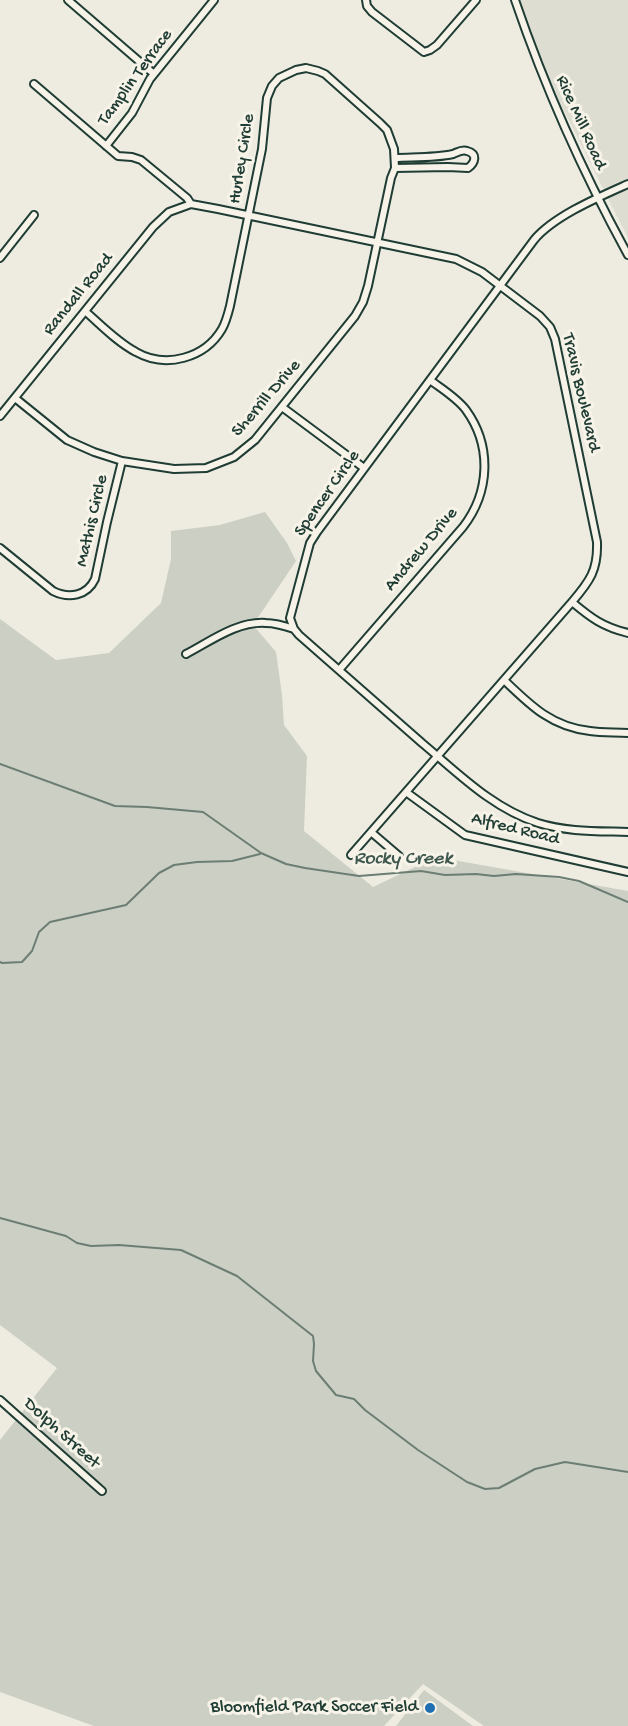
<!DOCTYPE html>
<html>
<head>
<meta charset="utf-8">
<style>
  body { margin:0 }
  canvas { display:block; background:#eeece1 }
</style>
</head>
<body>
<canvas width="628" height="1726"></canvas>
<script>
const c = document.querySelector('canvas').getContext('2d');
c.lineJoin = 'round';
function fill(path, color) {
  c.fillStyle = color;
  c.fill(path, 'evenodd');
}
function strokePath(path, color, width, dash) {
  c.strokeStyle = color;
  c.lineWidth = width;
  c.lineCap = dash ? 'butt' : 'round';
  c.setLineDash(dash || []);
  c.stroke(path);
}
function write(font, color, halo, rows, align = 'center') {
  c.font = font + ' "Gochi Hand",sans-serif';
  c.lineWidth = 6;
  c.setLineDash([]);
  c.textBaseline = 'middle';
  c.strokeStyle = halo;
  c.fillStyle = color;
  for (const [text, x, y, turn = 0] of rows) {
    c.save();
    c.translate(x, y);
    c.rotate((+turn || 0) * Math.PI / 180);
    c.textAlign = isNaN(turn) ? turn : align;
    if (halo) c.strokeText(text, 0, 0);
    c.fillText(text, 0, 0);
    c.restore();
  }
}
const built = new Path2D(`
  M519 0H628V238L554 91Z`);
const green = new Path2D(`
  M265 512 287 543 296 561 253 625 276 652 282 695 284 725 307 756 304 831 373 887 436 857 628 891V1726H484L423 1684 384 1726H94L0 1692V1440L57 1368 0 1325V619L56 660 109 653 161 603 171 559V531L220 525Z
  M424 1690 473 1726H396Z`);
const stream = new Path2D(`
  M0 764 115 806 147 807 203 812 261 853 286 864 305 868 359 876 421 871 445 875 476 874 494 876 516 874 559 877 579 881 628 902
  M0 962 2 963 22 962 32 951 39 932 50 922 126 905 159 873 174 865 197 862 232 861 260 854
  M0 1218 66 1236 77 1243 91 1246 119 1245 181 1250 237 1276 313 1336 314 1344 313 1361 316 1371 336 1395 354 1399 365 1410 418 1450 467 1482 485 1489 499 1488 535 1469 565 1462 628 1472`);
const street = new Path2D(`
  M68 0 154 74
  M366 0 367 6 372 12 424 52 430 50 437 45 476 0
  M515 0C545 88 583 173 628 255
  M34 84 118 156 132 157 141 160 187 198 191 204 218 209 456 259 482 272 540 316 550 327 555 339 597 542C598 570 590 581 572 602L351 855
  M106 146 132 113 150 79 214 0
  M395 168 448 167 468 168C475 163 478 154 467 151 462 149 458 152 453 154 435 158 414 157 395 158
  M628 184C599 197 554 216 534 240L317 532 310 543 290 618 294 629 299 635C340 671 381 707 422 743 458 773 492 808 538 823 567 832 598 831 628 832
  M0 258 34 215
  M15 398 67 440 94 452 122 461 174 469 206 468 234 457 255 440 355 316 363 302 368 286 391 178 395 168 394 149 387 130 380 123 325 74 318 71 306 68 296 70 279 78 272 86 267 98 262 149 230 306C228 314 226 322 222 329 205 358 166 369 136 352 117 342 101 325 85 311
  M282 407 364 468
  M0 416 153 227 169 212 191 204
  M0 548 53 591C69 599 87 596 95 579L107 522 122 461
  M572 602C591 618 603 627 628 633
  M186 654C211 641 237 621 266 623 276 623 285 626 294 629
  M339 670 463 527C490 492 492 446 466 410 457 398 442 389 430 380
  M504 680C531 706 552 727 590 731 603 733 616 732 628 733
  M406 792 465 835 628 872
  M371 832 399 856
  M0 1400 102 1491`);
const markers = [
  [430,1708,6,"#1f6fb2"]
];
const streetNames = [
  ["Tamplin Terrace",136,78,-54],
  ["Rice Mill Road",580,123,66],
  ["Hurley Circle",243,159,-81],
  ["Randall Road",79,295,-51],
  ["Travis Boulevard",580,393,77],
  ["Sherrill Drive",267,399,-49],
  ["Spencer Circle",328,494,-55],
  ["Mathis Circle",93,521,-77],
  ["Andrew Drive",422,550,-50],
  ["Alfred Road",515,830,14],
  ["Dolph Street",61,1434,42]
];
const poiNames = [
  ["Bloomfield Park Soccer Field",418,1708]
];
const waterNames = [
  ["Rocky Creek",403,860]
];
fill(built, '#ddddd2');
fill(green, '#cccfc4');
strokePath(stream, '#6c7e74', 2);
strokePath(street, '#1f3d34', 10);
strokePath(street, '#f7f3e8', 6);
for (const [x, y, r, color] of markers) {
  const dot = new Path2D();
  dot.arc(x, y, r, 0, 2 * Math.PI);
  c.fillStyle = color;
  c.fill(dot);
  strokePath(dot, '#f7f3e8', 2);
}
write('18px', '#1f3d34', '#f7f3e8', streetNames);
write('18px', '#1f3d34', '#f7f3e8', poiNames, 'right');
write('italic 20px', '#3f584f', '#f7f3e8', waterNames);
</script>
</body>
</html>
